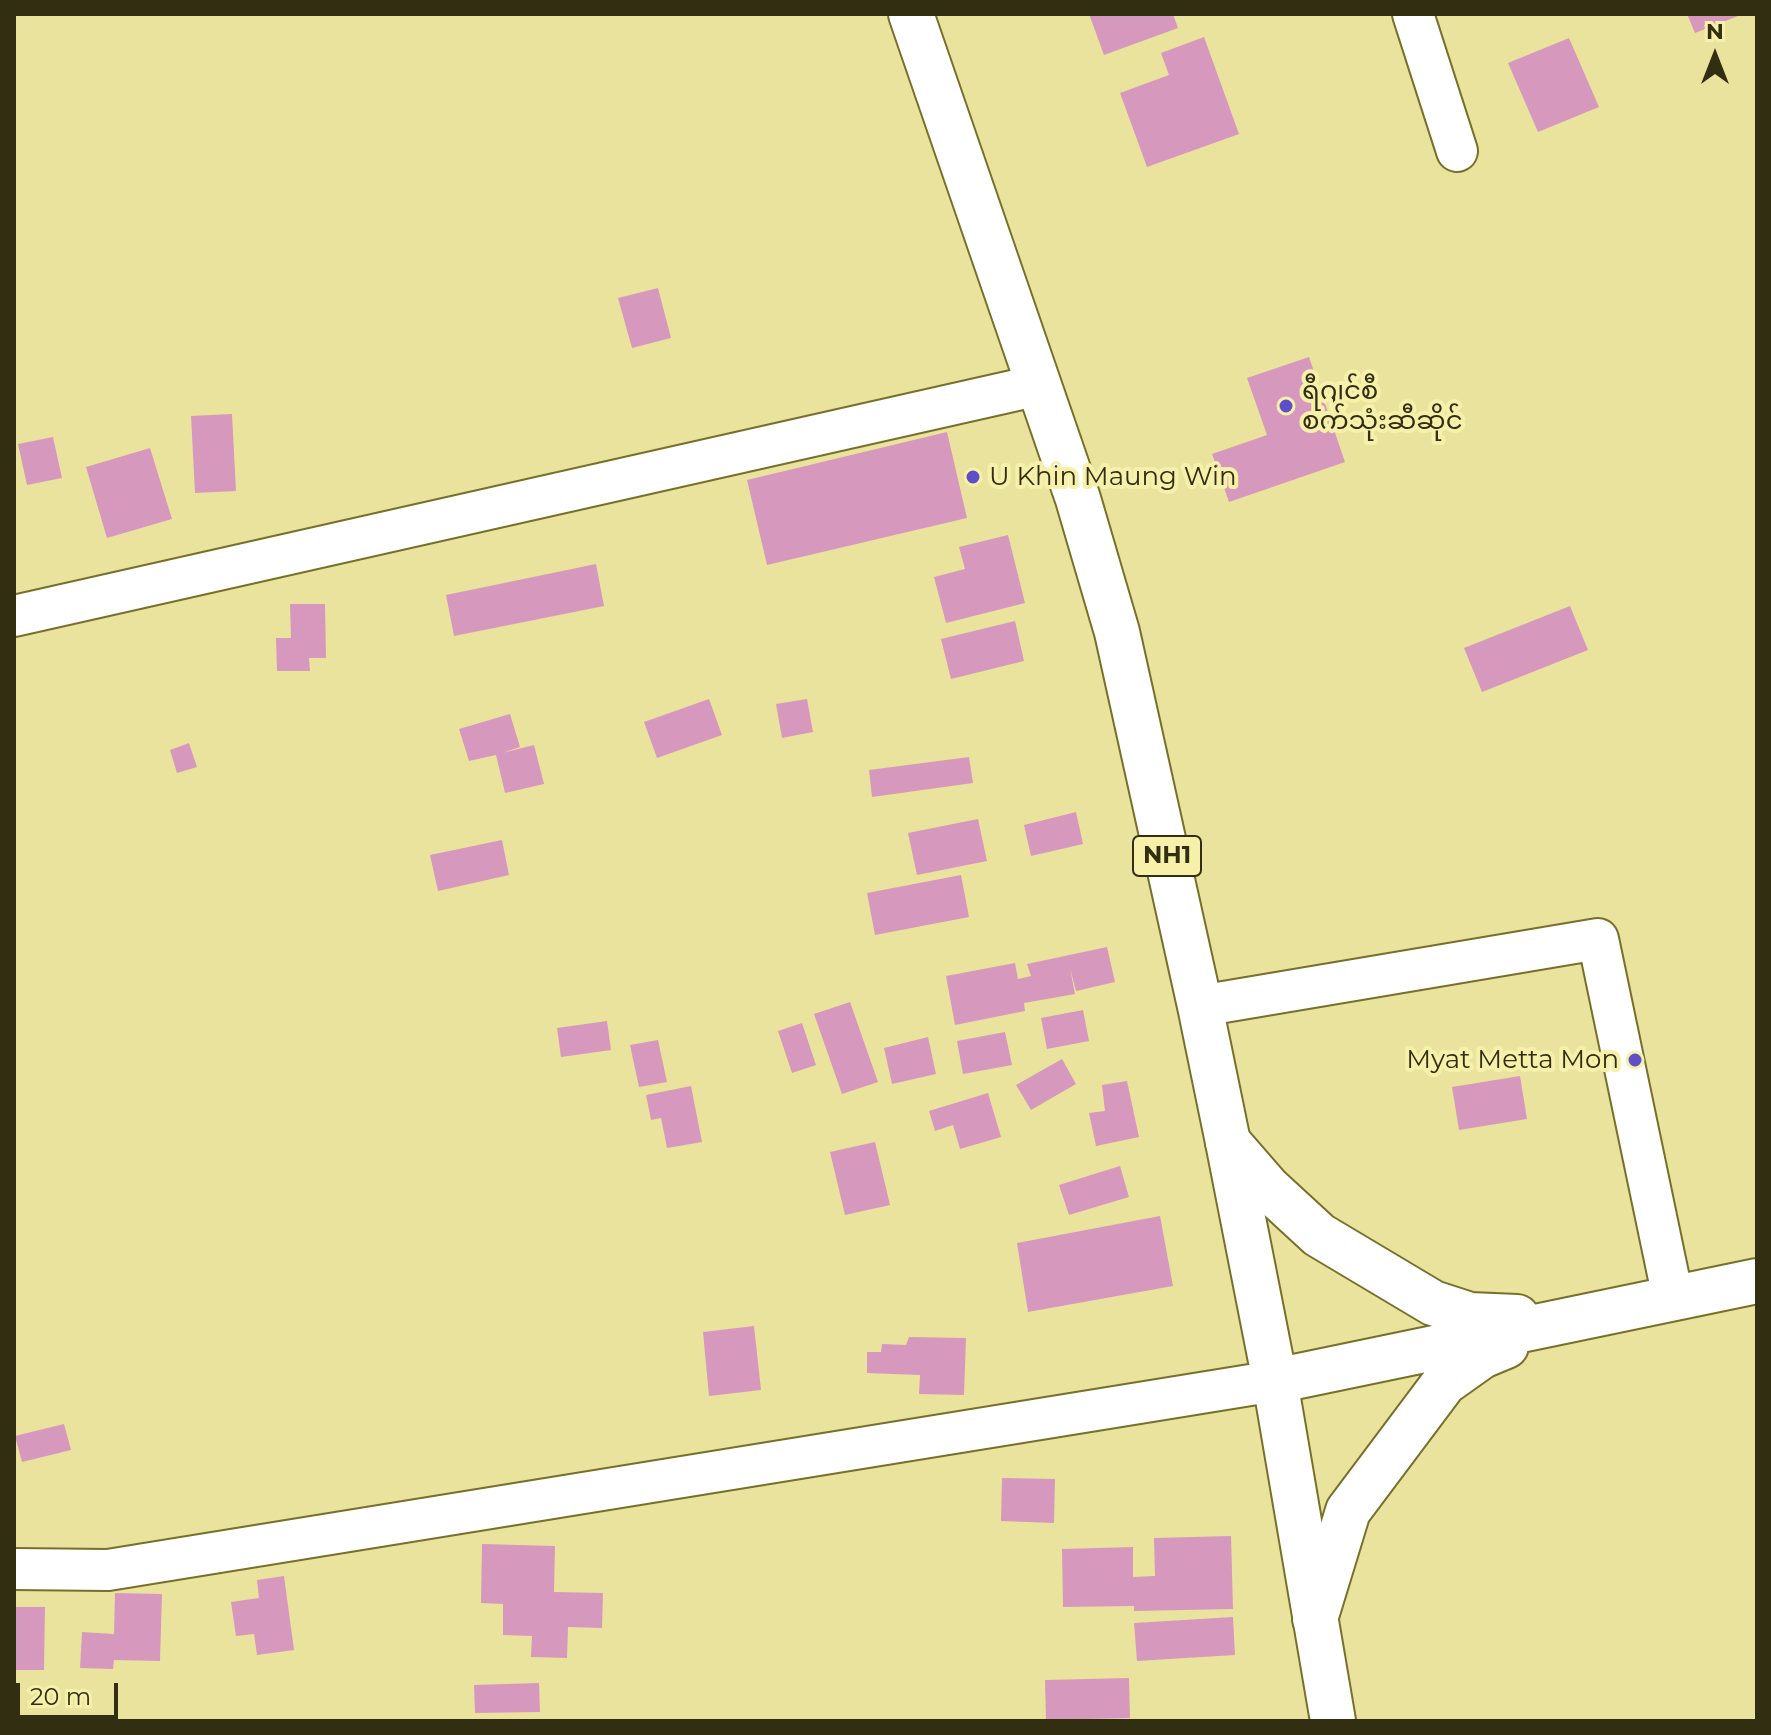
<!DOCTYPE html>
<html>
<head>
<meta charset="utf-8">
<style>
  body { margin:0 }
  #map { position:relative; width:1771px; height:1735px; overflow:hidden; background:#eae39d; font-family:Montserrat,sans-serif }
  canvas { display:block }
  .frame { position:absolute; inset:0; border:16px solid #312e11; pointer-events:none }
  .north { position:absolute; left:1675px; top:16px; width:80px; height:80px; -webkit-text-stroke:6px #f7f0aa; paint-order:stroke; rotate:0deg; font-size:22px; font-weight:700; line-height:32px; text-align:center; color:#312e11 }
  .north::after { content:''; display:block; margin:auto; width:28px; height:36px; background:#312e11; clip-path:polygon(50% 0,100% 100%,50% 72%,0 100%) }
  .scale { position:absolute; left:16px; top:1683px; width:102px; height:36px; box-sizing:border-box; border:4px solid #312e11; border-top:0; padding-left:10px; font-size:24px; line-height:28px; white-space:nowrap; color:#312e11; -webkit-text-stroke:6px #f7f0aa; paint-order:stroke }
</style>
</head>
<body>
<div id="map">
<canvas width="1771" height="1735"></canvas>
<div class="frame"></div>
<div class="north">N</div>
<div class="scale">20 m</div>
</div>
<script>
const c = document.querySelector('canvas').getContext('2d');
c.lineJoin = 'round';
function fill(path, color) {
  c.fillStyle = color;
  c.fill(path, 'evenodd');
}
function strokePath(path, color, width, dash) {
  c.strokeStyle = color;
  c.lineWidth = width;
  c.lineCap = dash ? 'butt' : 'round';
  c.setLineDash(dash || []);
  c.stroke(path);
}
function write(font, color, halo, rows, align = 'center') {
  c.font = font + ' Montserrat,"Noto Sans Myanmar",sans-serif';
  c.lineWidth = 8;
  c.setLineDash([]);
  c.textBaseline = 'middle';
  c.strokeStyle = halo;
  c.fillStyle = color;
  for (const [text, x, y, turn = 0] of rows) {
    c.save();
    c.translate(x, y);
    c.rotate((+turn || 0) * Math.PI / 180);
    c.textAlign = isNaN(turn) ? turn : align;
    if (halo) c.strokeText(text, 0, 0);
    c.fillText(text, 0, 0);
    c.restore();
  }
}
const building = new Path2D(`
  M1089 14H1173L1178 28 1104 55Z
  M1687 14H1743L1695 33Z
  M1204 37 1239 134 1147 167 1120 93 1169 75 1161 53Z
  M1569 38 1599 107 1538 132 1508 63Z
  M658 288 671 338 632 348 618 298Z
  M1309 357 1345 462 1229 502 1212 454 1267 435 1247 378Z
  M232 414 236 491 195 493 191 416Z
  M947 432 967 518 767 565 747 480Z
  M53 437 62 478 27 485 18 444Z
  M150 448 172 519 107 538 86 467Z
  M1008 535 1025 603 946 623 934 577 965 569 959 547Z
  M596 564 604 606 454 636 446 595Z
  M290 604H325L326 658H309L310 671H277L276 638H291Z
  M1570 606 1588 650 1482 692 1464 648Z
  M1015 621 1024 661 951 679 941 639Z
  M709 699 722 735 657 758 644 722Z
  M807 699 813 732 782 738 776 704Z
  M510 714 520 747 502 753 534 745 544 784 505 793 496 755 469 761 459 729Z
  M189 743 197 767 177 773 170 750Z
  M969 757 973 783 872 797 869 770Z
  M1076 812 1083 844 1031 856 1024 825Z
  M978 819 987 861 917 875 908 833Z
  M502 840 509 875 438 891 430 855Z
  M961 875 969 917 875 935 867 893Z
  M1107 947 1115 982 1076 991 1070 968 1075 994 1024 1003 1025 1011 955 1025 946 976 1015 963 1018 979 1031 976 1027 964Z
  M850 1002 878 1082 842 1094 814 1014Z
  M1083 1010 1089 1041 1047 1049 1041 1018Z
  M607 1021 611 1050 561 1057 557 1028Z
  M802 1023 816 1065 792 1073 778 1031Z
  M1005 1032 1012 1065 963 1074 957 1041Z
  M928 1037 936 1074 892 1084 884 1048Z
  M658 1040 667 1082 639 1087 630 1045Z
  M1062 1059 1076 1084 1031 1110 1016 1085Z
  M1520 1076 1527 1119 1459 1130 1452 1087Z
  M1127 1081 1139 1137 1096 1146 1089 1113 1105 1111 1102 1085Z
  M691 1086 702 1142 667 1148 661 1118 651 1120 646 1095Z
  M988 1093 1001 1137 960 1149 953 1125 935 1131 929 1111Z
  M875 1142 890 1205 845 1215 830 1152Z
  M1120 1166 1129 1197 1069 1215 1059 1185Z
  M1160 1216 1173 1286 1028 1312 1017 1243Z
  M754 1326 761 1390 709 1396 703 1332Z
  M909 1337 966 1338 964 1395 919 1394 920 1375 867 1373V1352H881L882 1344 906 1345Z
  M64 1424 71 1450 22 1462 15 1436Z
  M1002 1478 1055 1479 1054 1523 1001 1521Z
  M1231 1536 1233 1609 1134 1611V1606L1063 1607 1062 1549 1133 1547V1577L1155 1576 1154 1538Z
  M482 1544 555 1546 554 1592 603 1593 602 1628 568 1627 567 1658 531 1657 532 1636 503 1635V1604L481 1603Z
  M284 1576 294 1650 257 1655 254 1634 236 1636 231 1602 259 1598 257 1580Z
  M115 1593 162 1594 160 1661 114 1660 113 1669 80 1668 82 1632 114 1634Z
  M14 1607H45L44 1670H14Z
  M1233 1617 1235 1655 1137 1661 1134 1623Z
  M1129 1678 1130 1718 1046 1720 1045 1680Z
  M539 1683 540 1712 475 1713 474 1685Z`);
const minor = new Path2D(`
  M1413 14 1457 151
  M14 616 1039 385
  M1200 1006 1598 939 1673 1298
  M14 1569 108 1570 1275 1381`);
const major = new Path2D(`
  M1228 1142 1268 1188 1319 1235 1433 1303 1470 1315 1517 1317
  M1275 1381 1757 1281
  M1315 1619 1348 1511 1444 1383 1482 1356 1506 1346`);
const highway = new Path2D(`
  M911 14 1078 499 1117 632 1200 1006 1228 1142 1275 1381 1333 1721`);
const markers = [
  [1286,406,8,"#5d4fc7"],
  [973,477,8,"#5d4fc7"],
  [1635,1060,8,"#5d4fc7"]
];
const shields = [
  [1167,856,68]
];
const shieldNames = [
  ["NH1",1167,856]
];
const poiNames = [
  ["ရီဂျင်စီ",1302,391],
  ["စက်သုံးဆီဆိုင်",1302,421],
  ["U Khin Maung Win",989,477],
  ["Myat Metta Mon",1619,1060,"right"]
];
fill(building, '#d798bd');
strokePath(minor, '#77702b', 44);
strokePath(major, '#77702b', 48);
strokePath(highway, '#77702b', 48);
strokePath(minor, '#fff', 40);
strokePath(major, '#fff', 44);
strokePath(highway, '#fff', 44);
for (const [x, y, r, color] of markers) {
  const dot = new Path2D();
  dot.arc(x, y, r, 0, 2 * Math.PI);
  c.fillStyle = color;
  c.fill(dot);
  strokePath(dot, '#f7f0aa', 3);
}
for (const [x, y, w] of shields) {
  const box = new Path2D();
  box.roundRect(x - w / 2, y - 20, w, 40, 6);
  c.fillStyle = '#f7f0aa';
  c.fill(box);
  strokePath(box, '#312e11', 2);
}
write('bold 24px', '#312e11', null, shieldNames);
write('26px', '#312e11', '#f7f0aa', poiNames, 'left');
</script>
</body>
</html>
